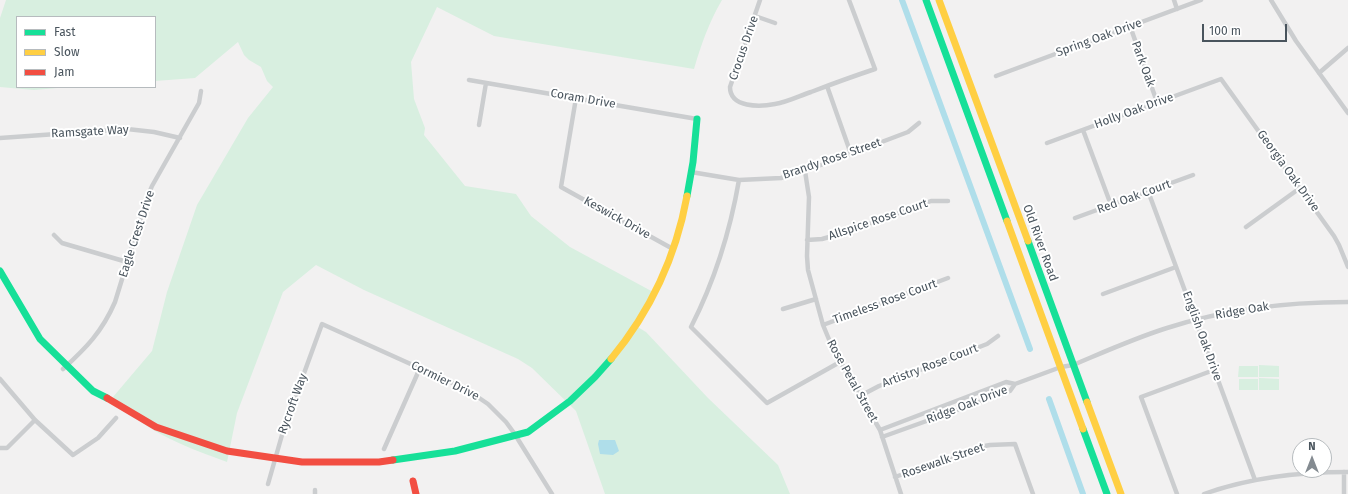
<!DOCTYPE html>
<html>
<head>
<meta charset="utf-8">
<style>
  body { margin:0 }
  #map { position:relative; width:1348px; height:494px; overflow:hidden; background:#f2f1f1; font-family:"Fira Sans",sans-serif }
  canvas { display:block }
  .legend { position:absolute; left:16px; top:16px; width:140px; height:72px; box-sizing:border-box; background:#fff; border:1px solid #b6bbbe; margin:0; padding:5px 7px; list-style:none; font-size:12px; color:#49545d }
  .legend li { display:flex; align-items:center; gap:8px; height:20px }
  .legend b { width:20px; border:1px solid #b6bbbe }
  .north { position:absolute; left:1292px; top:438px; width:40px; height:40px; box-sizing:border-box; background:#fff; border:1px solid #b6bbbe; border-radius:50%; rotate:0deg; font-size:11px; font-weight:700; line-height:16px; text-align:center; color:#49545d }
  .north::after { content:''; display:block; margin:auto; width:14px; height:18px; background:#848b91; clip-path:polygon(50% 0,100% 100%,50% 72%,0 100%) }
  .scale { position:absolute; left:1202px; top:24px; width:85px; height:18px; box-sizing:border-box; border:2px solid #49545d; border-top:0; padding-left:5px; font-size:12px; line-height:14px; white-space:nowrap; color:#49545d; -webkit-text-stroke:3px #fff; paint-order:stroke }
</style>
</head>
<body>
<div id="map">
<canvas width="1348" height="494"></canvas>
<ul class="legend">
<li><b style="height:5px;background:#16e098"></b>Fast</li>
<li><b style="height:5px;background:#ffcf43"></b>Slow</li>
<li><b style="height:5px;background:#f24e42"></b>Jam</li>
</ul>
<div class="north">N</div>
<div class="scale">100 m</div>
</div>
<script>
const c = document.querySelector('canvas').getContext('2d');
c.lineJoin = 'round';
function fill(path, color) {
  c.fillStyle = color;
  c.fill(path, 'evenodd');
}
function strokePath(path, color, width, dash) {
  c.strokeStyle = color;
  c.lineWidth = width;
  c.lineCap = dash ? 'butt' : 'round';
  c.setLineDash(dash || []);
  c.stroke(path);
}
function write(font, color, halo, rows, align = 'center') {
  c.font = font + ' "Fira Sans",sans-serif';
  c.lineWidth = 4;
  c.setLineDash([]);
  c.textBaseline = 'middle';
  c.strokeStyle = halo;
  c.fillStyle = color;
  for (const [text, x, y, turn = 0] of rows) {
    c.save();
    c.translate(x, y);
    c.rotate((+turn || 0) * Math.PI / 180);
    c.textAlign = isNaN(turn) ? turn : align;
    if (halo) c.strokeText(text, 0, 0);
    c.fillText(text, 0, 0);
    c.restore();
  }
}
const green = new Path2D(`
  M6 0H722C709 22 701 45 694 69L494 36 437 7 411 62 414 99 425 128 424 135 465 186 516 194 531 216 570 247 655 293 636 326 646 332 708 398 778 465 790 494H605L576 411 532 368 518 359 364 290 316 265 283 292 237 413 227 462C197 451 164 439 138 420 129 413 121 405 113 397L152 351 167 292 197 205 248 118 273 87 267 81 261 67 249 60 244 55 238 42 195 78 155 81V17H17V87H69L34 90 0 87V18Z
  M1259 365 1279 366V377H1259Z
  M1239 366H1258V377H1238Z
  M1259 378 1279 379V390H1259Z
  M1239 379H1258V390H1239Z`);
const water = new Path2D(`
  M599 440H615L619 451 613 455 600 454 598 444Z`);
const canal = new Path2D(`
  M902 0 1030 349
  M1049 399 1083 494`);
const street = new Path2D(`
  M760 0 730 87C730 108 760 107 775 104 788 102 799 96 811 92 832 84 854 76 875 69L849 0
  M1174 0 1177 9
  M1271 0 1296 41 1348 113
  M755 16 775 23
  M1130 26 1157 102
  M1319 73 1348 48
  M996 76 1201 0
  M469 80 697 119
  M827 86 851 154
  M576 98 561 187 673 249
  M479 125 486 83
  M1083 130 1111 205
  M0 138 127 129 154 132 180 138
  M1047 143 1221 79 1334 236 1339 245 1348 267
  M805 171 809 197 807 256 808 270 823 325 833 349 880 430 901 494
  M691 172 739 180 781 178 805 171 908 132 919 123
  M739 180C730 232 715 280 691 327L767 403 840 362
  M1148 191 1255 480
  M1075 218 1193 175
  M1246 227 1300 188
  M54 235 62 243 127 262
  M807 240 822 239 847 232 931 201H948
  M1103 294 1176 267
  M783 309 816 299
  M823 325 948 278
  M63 369C86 348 102 332 115 302L147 198 152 186 199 103 201 91
  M0 379 35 420 73 455 98 438 116 418
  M860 396 879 386 987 344 998 336
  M880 430 1006 382 1015 384
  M882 437 1010 391 1015 384 1061 367 1073 365C1104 352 1135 338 1167 328 1226 309 1287 302 1348 302
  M0 448H7L35 420
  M384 449 420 368
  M895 477 979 447 990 445 1015 444 1033 494
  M268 484 284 428 322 324 466 389 488 404 506 422 514 433 552 494
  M315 494V490
  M1177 494 1141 397 1214 370
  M1204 494C1251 477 1299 472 1348 472
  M1344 494V472`);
const fast = new Path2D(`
  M926 0 1007 221
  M687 196 693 162 697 119
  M1028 241 1087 402
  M0 271 40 339 93 391 107 398
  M1083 429 1107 494
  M393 460 455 451 528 432 570 401 595 377 611 359`);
const slow = new Path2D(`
  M939 0 1028 241
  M1007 221 1083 429
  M611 359C650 312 676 256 687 196
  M1087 402 1121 494`);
const jam = new Path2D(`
  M107 398 156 427 227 451 302 462H379L393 460
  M413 481 416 494`);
const streetNames = [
  ["Spring Oak Drive",1099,38,-20],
  ["Crocus Drive",744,48,-71],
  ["Park Oak",1143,64,70],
  ["Coram Drive",583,99,10],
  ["Holly Oak Drive",1134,111,-20],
  ["Ramsgate Way",90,132,-3],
  ["Brandy Rose Street",832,159,-19],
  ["Georgia Oak Drive",1288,171,54],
  ["Red Oak Court",1134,197,-20],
  ["Keswick Drive",617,218,29],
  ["Allspice Rose Court",878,220,-19],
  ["Eagle Crest Drive",137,234,-72],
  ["Old River Road",1040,243,70],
  ["Timeless Rose Court",885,302,-20],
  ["Ridge Oak",1242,311,-10],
  ["English Oak Drive",1202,336,70],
  ["Artistry Rose Court",930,366,-21],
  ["Cormier Drive",445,381,26],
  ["Rose Petal Street",852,381,61],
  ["Rycroft Way",293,404,-70],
  ["Ridge Oak Drive",967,405,-21],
  ["Rosewalk Street",943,461,-19]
];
fill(green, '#d8efe0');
fill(water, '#afdeea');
strokePath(canal, '#afdeea', 6);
strokePath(street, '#cbcdcf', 4.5);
strokePath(fast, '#16e098', 7);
strokePath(slow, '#ffcf43', 7);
strokePath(jam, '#f24e42', 7);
write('12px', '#49545d', '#fff', streetNames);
</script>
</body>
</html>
